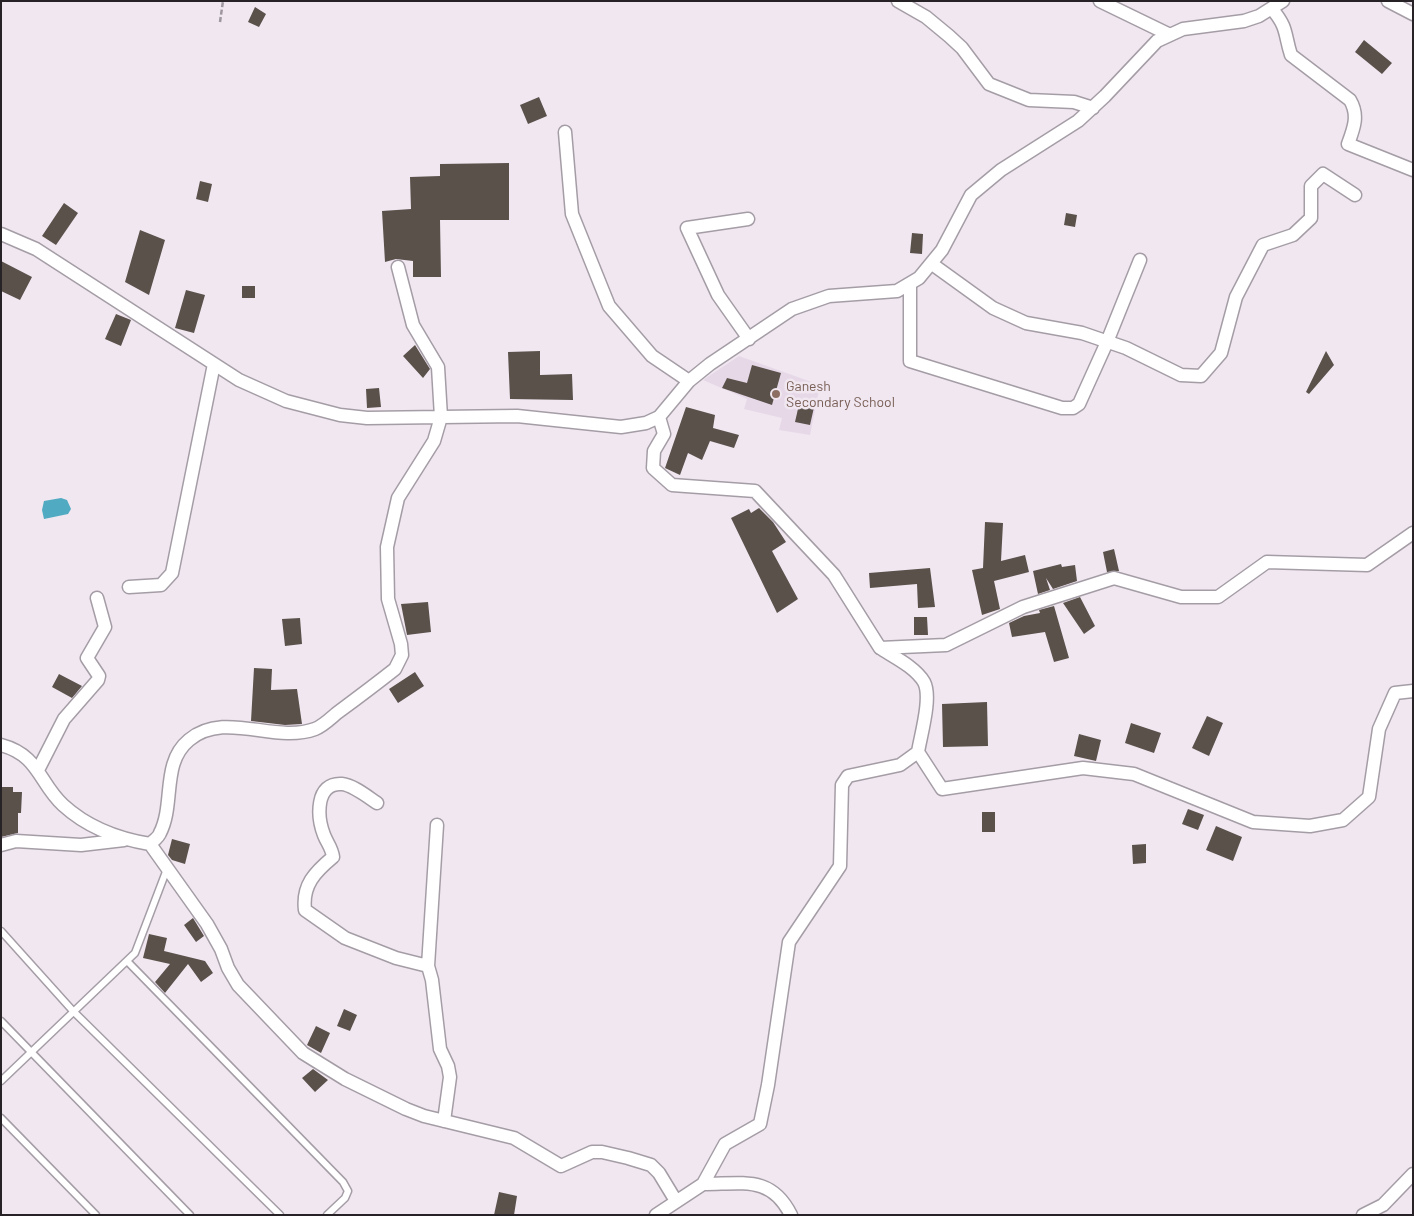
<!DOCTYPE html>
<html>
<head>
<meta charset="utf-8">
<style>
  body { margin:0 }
  #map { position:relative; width:1414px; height:1216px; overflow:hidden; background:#f0e7f1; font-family:Barlow,sans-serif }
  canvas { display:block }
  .frame { position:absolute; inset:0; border:2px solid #262226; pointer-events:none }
</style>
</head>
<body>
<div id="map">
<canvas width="1414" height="1216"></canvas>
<div class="frame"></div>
</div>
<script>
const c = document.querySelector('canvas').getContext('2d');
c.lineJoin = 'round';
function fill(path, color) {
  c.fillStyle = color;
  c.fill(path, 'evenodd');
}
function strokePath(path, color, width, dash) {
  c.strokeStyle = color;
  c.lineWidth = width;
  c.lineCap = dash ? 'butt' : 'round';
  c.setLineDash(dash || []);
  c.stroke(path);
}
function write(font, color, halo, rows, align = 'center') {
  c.font = font + ' Barlow,sans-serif';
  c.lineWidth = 5;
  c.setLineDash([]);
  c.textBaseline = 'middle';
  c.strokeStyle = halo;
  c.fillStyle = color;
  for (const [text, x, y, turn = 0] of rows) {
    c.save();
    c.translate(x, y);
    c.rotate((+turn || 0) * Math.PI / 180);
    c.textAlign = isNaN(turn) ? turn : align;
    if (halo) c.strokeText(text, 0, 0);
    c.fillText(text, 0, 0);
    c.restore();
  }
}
const built = new Path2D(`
  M739 356 820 385 810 435 779 430 782 418 744 409 747 399 703 380Z`);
const water = new Path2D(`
  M61 498 67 500 71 509 68 514 44 519 42 510 44 501Z`);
const building = new Path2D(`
  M255 7 266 14 259 27 248 22Z
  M1364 40 1392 63 1382 74 1355 52Z
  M539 97 547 116 528 124 520 105Z
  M509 163V220H440L441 277H413V261L396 259 385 262 382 211 411 209 410 177 440 176V164Z
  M200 181 212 184 208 202 196 199Z
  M64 203 78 213 56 245 42 236Z
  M1066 213 1077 215 1075 227 1064 225Z
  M140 230 165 240 149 295 125 282Z
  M912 233 923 234 922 254 910 253Z
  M1 261 32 277 20 300 1 291Z
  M242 286H255V298H242Z
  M186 290 205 295 194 333 175 328Z
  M116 314 131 320 121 346 105 339Z
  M415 345 430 369 423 378 403 356Z
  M540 351V375L572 374 573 400 510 399 508 352Z
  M1326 351 1334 365 1309 394 1306 392Z
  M752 365 781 373 772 405 722 388 727 378 747 383Z
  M379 388 381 407 367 408 366 389Z
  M800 400 815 403 810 425 795 422Z
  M686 407 715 415 713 428 739 435 734 448 710 441 702 460 688 453 680 475 665 468Z
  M759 508 773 522 786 542 772 551 798 599 777 613 731 518 749 509 751 513Z
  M985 522 1003 523 1001 561 1025 555 1029 572 994 581 1000 609 982 615 972 570 983 568Z
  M1114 549 1119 571 1107 572 1103 552Z
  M1061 564 1062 567 1075 565 1077 581 1053 589 1046 578 1050 590 1038 594 1033 571Z
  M930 568 935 607 918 608 917 584 870 588 869 573Z
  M1080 597 1095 626 1084 634 1063 603Z
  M428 602 431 632 407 635 401 604Z
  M1054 606 1069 658 1054 662 1045 632 1012 637 1009 623 1024 616 1040 613 1039 610Z
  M914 617H927L928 635H914Z
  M300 618 302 644 285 646 282 619Z
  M254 668 272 669 271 690 297 689 302 724 285 725 251 721Z
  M415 672 424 686 398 703 389 689Z
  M59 674 82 686 72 698 52 687Z
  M987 702 988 746 943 747 942 704Z
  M1207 716 1223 723 1209 756 1192 748Z
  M1131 723 1161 733 1154 753 1125 743Z
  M1079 734 1101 740 1096 761 1074 756Z
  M2 787H13V792H22L21 813H18V833L1 837Z
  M1188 809 1204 815 1198 830 1182 824Z
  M982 812H995V832H982Z
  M1216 826 1242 837 1233 861 1206 850Z
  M172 839 190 844 185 864 172 860 168 855Z
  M1146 844V863L1133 864 1132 845Z
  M193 918 204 936 196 942 184 925Z
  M149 934 167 938 164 951 205 961 213 973 201 982 188 964 165 993 155 982 170 964 143 958Z
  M344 1009 357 1015 350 1031 337 1026Z
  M316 1026 330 1033 321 1053 307 1045Z
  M313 1069 328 1080 315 1092 302 1078Z
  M499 1192 517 1196 514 1215H494Z`);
const path = new Path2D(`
  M220 22 223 1`);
const service = new Path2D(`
  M1 931 73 1011 280 1215
  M127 961 343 1182 348 1191 345 1198 327 1215
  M1 1021 190 1215
  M1 1081 135 953 167 869
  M1 1118 96 1215`);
const minor = new Path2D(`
  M898 1 926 17 949 36 962 48 989 84 1029 100 1074 102 1093 108
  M1100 1 1168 34
  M1388 1 1413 14
  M1272 9C1288 28 1284 33 1291 55L1350 100C1359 115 1354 128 1348 144L1413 170
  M565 132 572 214 609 306 652 356 689 381
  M748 219 687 228 718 295 749 339
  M1 234 36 249 239 380 286 401 340 415 367 418 517 416 621 427 646 423 659 417 689 381 710 364 792 309 829 296 897 291 919 278 942 250 971 195 1001 170 1078 121 1105 96 1157 41 1183 29 1244 21 1259 16 1283 1
  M932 264 993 308 1026 323 1082 333 1126 348 1181 375 1201 376 1221 353 1236 297 1263 245 1293 235 1311 218V186L1323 174 1355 195
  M910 285V361L1062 408H1073L1079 404 1107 342 1140 260
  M659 417 664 434 654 451 653 468 672 485 755 491 834 575 880 648 946 645 1023 607 1114 578 1181 597H1218L1267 562 1367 565 1413 533
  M129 587 161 585 172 573 214 364
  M880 648C894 657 915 667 924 682 932 697 921 734 918 752L942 789 1083 768 1134 774 1253 822 1310 826 1343 820 1369 797 1379 729 1395 693 1413 691
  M1 745C39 755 39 783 63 805 87 827 119 839 150 844
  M38 770 64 719 98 680 99 676 87 658 105 627 97 598
  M377 803C368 797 353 785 342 784 315 782 317 817 324 835 327 843 332 848 333 857 315 872 302 885 305 910L345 938 396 958 428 966
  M437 825 428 966 432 980 440 1049 448 1066 450 1077 444 1121
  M150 844C153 841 159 837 160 833 175 804 161 763 189 740 225 710 274 744 315 729 323 726 331 718 337 713 356 699 376 684 395 669L402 655 401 644 388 599 387 547 398 498 434 441 441 417 438 367 413 325 398 267
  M150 844 207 924 221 949 228 968 238 985 303 1053 345 1079 406 1109 424 1116 514 1138 561 1166 592 1152H602L628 1158 651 1165 659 1173 676 1201
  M1 845 16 841 81 845 124 840
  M703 1184C743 1184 771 1175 791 1215
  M656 1215 703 1184 725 1144 760 1124 768 1085 789 942 840 866 842 785 848 776 900 765 918 752
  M1363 1215 1383 1205 1413 1174`);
const markers = [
  [776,394,5,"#8d6e63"]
];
const educationNames = [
  ["Ganesh",786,386],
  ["Secondary School",786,402]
];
fill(built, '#e7d8e8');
fill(water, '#50aac1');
fill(building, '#59514a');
strokePath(service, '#a59da6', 9);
strokePath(minor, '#a59da6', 15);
strokePath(path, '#9e979f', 2.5, [5, 2.5]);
strokePath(service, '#fff', 6);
strokePath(minor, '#fff', 12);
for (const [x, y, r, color] of markers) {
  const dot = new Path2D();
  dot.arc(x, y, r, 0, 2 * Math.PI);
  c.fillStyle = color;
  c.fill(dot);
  strokePath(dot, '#f0e7f1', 2);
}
write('14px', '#785e54', '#f0e7f1', educationNames, 'left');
</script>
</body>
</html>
